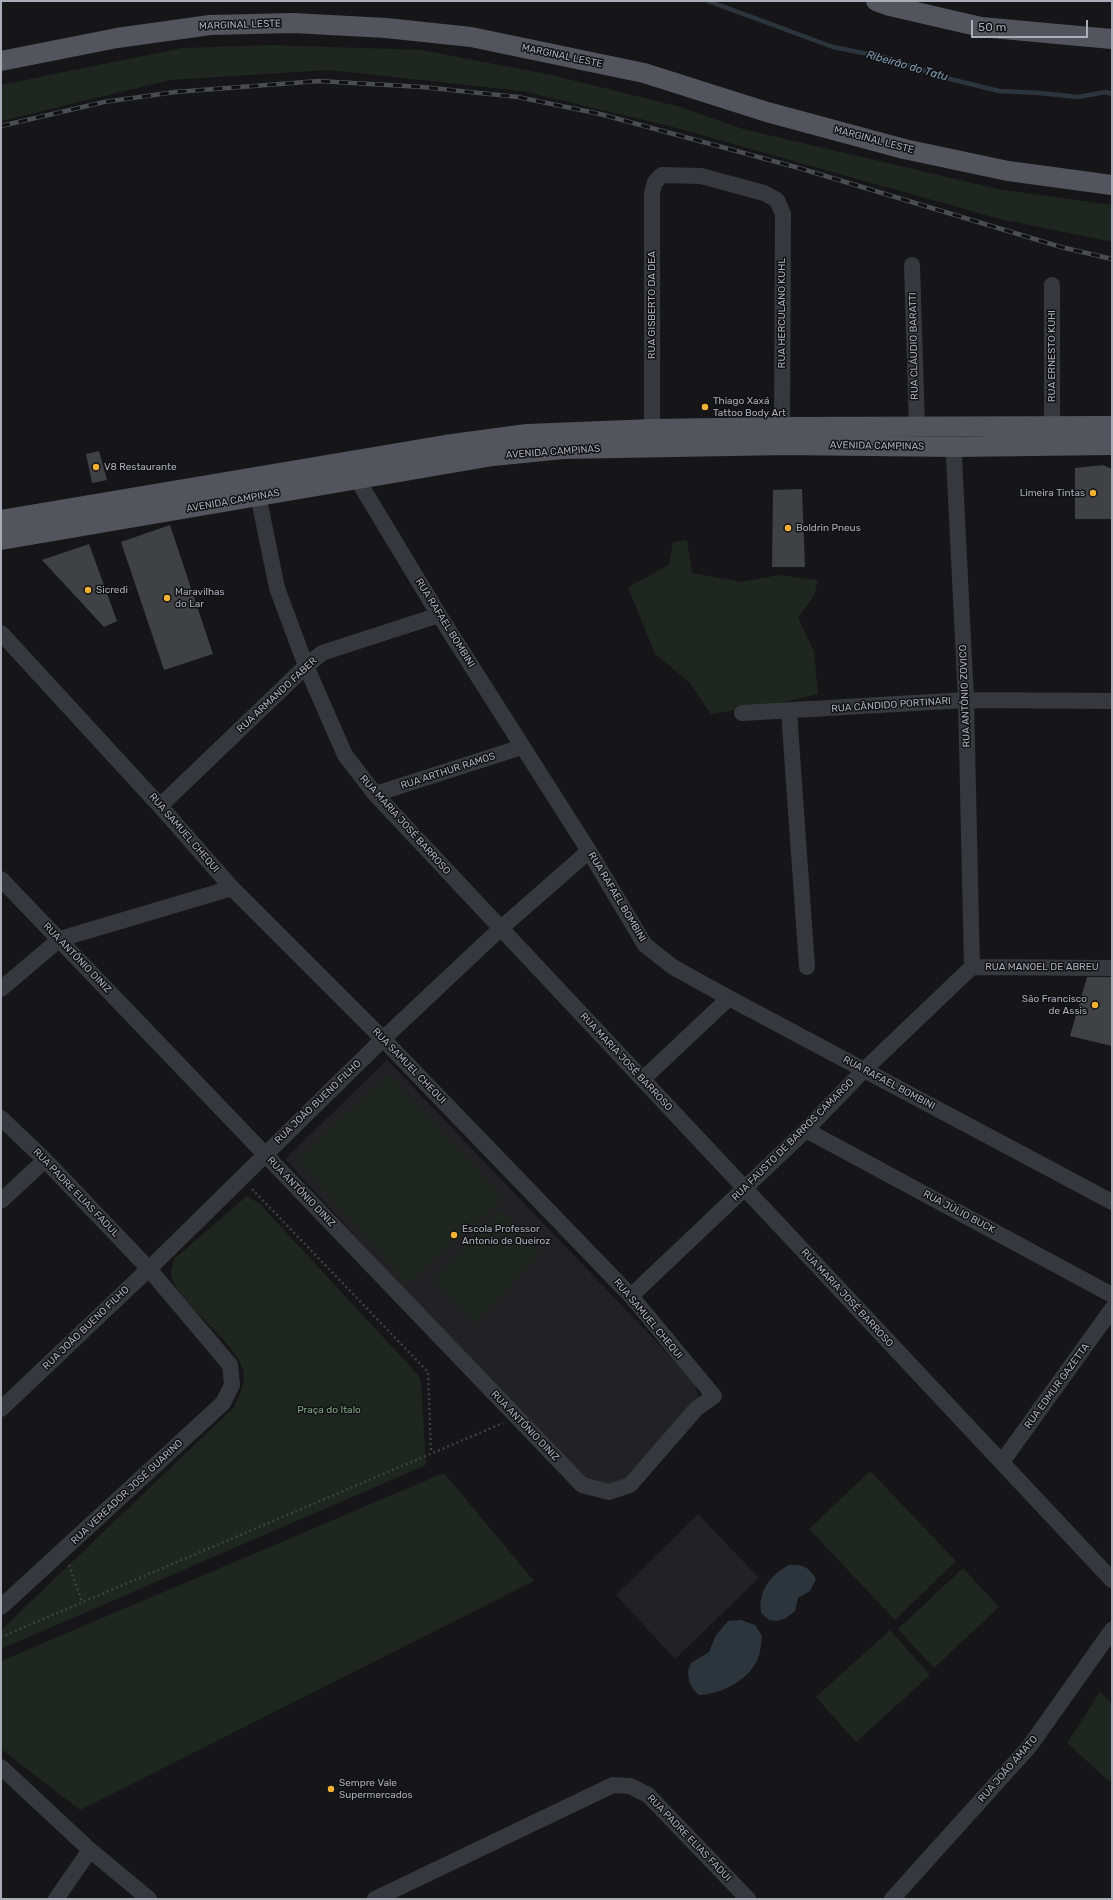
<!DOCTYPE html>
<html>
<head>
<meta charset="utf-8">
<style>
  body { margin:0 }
  #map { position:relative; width:1113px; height:1900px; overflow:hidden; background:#161618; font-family:Rubik,sans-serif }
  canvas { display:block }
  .frame { position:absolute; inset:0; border:2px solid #a8adb8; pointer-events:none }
  .scale { position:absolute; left:971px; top:20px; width:117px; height:18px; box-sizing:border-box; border:2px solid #a8adb8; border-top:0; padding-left:5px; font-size:12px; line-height:14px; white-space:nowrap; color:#a8adb8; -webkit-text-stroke:3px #111113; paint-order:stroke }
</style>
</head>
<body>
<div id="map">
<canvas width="1113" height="1900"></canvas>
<div class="frame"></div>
<div class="scale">50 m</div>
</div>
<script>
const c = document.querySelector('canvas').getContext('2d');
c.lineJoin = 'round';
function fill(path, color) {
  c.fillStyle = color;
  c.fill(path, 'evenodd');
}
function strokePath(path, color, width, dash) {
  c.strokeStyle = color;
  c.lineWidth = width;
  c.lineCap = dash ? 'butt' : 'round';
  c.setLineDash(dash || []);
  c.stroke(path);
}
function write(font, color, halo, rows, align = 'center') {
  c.font = font + ' Rubik,sans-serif';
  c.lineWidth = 3;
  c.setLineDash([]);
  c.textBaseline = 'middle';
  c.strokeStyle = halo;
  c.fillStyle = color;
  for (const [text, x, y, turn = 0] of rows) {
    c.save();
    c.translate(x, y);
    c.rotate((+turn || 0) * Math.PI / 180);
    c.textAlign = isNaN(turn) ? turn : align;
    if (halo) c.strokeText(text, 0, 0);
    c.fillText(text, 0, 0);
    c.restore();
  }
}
const built = new Path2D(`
  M387 1060 694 1381 698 1395 696 1404 625 1487 582 1485 285 1159Z
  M698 1514 759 1578 675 1659 616 1595Z`);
const green = new Path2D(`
  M271 45 422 50 551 75 677 106 743 129 998 189 1112 205V242L996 218 666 125 521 91 329 70 170 80 1 121V85L182 48Z
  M687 540 692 573 741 582 779 575 818 580 814 596 798 618 814 651 818 694 781 703 711 714 690 683 655 654 628 587 669 565 673 542Z
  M389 1074 504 1198 407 1284 297 1160Z
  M247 1196 260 1204 418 1375 421 1382 426 1465 1 1649V1630L233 1408C239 1396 246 1384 243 1370 238 1343 172 1298 171 1274 171 1270 173 1264 174 1259Z
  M501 1209 540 1254 475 1323 432 1279Z
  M870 1471 956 1561 895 1620 809 1529Z
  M444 1473 534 1581 80 1810 1 1749V1661Z
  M963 1568 999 1607 934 1668 898 1629Z
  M890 1630 930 1675 856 1742 816 1697Z
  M1100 1692 1112 1703V1778L1109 1781 1067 1743Z`);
const water = new Path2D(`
  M789 1565C802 1564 809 1567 816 1579L810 1591 798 1598 795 1611 786 1618 777 1621 769 1620 761 1613C758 1591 770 1575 789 1565Z
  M741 1620 755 1625 762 1636C761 1643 761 1651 758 1658 750 1680 721 1694 699 1695L693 1689 689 1681 688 1671 691 1663 709 1652 716 1635 728 1621Z`);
const stream = new Path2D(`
  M708 1 833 47 883 57 950 79 999 91 1040 93 1078 97 1106 92 1112 94`);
const building = new Path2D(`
  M99 451 107 480 92 483 86 454Z
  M1103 465 1112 469V519H1075V468Z
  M802 489 805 567H772L773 490Z
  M170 525 213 654 164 670 121 542Z
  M89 544 117 621 104 627 42 560Z
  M1087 977H1112V1046L1070 1036Z`);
const path = new Path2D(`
  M252 1189 428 1372 431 1453
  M69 1565 82 1602
  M1 1637 503 1423`);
const minor = new Path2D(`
  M912 265 917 427
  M1052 285V426
  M652 429V193L655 182 662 175 701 176 764 193 777 200 783 214 782 427
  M953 437 966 700 972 967
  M357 479 439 615 589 851 645 945 673 967 729 998 1112 1202
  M256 485 277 588 306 666 345 755 375 794 1112 1580
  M1 633 160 806 232 888 383 1039 631 1296 714 1396 696 1409 630 1485 609 1492 582 1485 1 879
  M789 712 807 967
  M742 713 966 700 1112 701
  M375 794 522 747
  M160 806 306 666 322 653 439 615
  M972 967 1112 968
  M1 989 60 939 232 888
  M643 1079 729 998
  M1 1118 45 1160 149 1269 230 1365 232 1385 223 1403 1 1607
  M806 1130 1112 1295
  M1 1201 45 1160
  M631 1296 806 1130 864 1070 972 967
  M1 1409 155 1263 383 1039 500 929 589 851
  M1002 1462 1112 1309
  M1 1767 90 1850 149 1899
  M56 1899 90 1850
  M375 1899 613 1785 630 1786 648 1795 748 1899
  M892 1899 1029 1747 1112 1630`);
const major = new Path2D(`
  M876 1 890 6 981 27 1112 39
  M1 61 117 38 210 25 293 23 386 28 471 37 644 73 767 112 904 149 1008 171 1112 185
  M1 520 445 445 527 434 652 429 782 427 1112 426
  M1 540 493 456 563 449 786 445 954 447 1112 445`);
const rail = new Path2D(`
  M1 126 104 102 175 92 319 81 422 87 518 97 600 114 799 168 1061 247 1112 259`);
const markers = [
  [705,407,4,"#f2b134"],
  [96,467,4,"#f2b134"],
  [1093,493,4,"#f2b134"],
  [788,528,4,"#f2b134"],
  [88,590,4,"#f2b134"],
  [167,598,4,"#f2b134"],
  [1095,1005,4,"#f2b134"],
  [454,1235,4,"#f2b134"],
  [331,1789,4,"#f2b134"]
];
const streetNames = [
  ["MARGINAL LESTE",240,25,-2],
  ["MARGINAL LESTE",562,56,12],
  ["MARGINAL LESTE",874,140,15],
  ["RUA GISBERTO DA DEA",652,305,-90],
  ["RUA HERCULANO KUHL",782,313,-90],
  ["RUA CLÁUDIO BARATTI",914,346,-91],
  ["RUA ERNESTO KUHI",1052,356,-90],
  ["AVENIDA CAMPINAS",877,446,1],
  ["AVENIDA CAMPINAS",553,452,-4],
  ["AVENIDA CAMPINAS",233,501,-10],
  ["RUA RAFAEL BOMBINI",445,623,58],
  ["RUA ARMANDO FABER",277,695,-43],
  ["RUA ANTÔNIO ZOVICO",965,696,-92],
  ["RUA CÂNDIDO PORTINARI",891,705,-4],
  ["RUA ARTHUR RAMOS",448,771,-18],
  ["RUA MARIA JOSÉ BARROSO",405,825,48],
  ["RUA SAMUEL CHEQUI",184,833,49],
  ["RUA RAFAEL BOMBINI",617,897,59],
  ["RUA ANTÔNIO DINIZ",77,958,46],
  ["RUA MANOEL DE ABREU",1042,967],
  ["RUA MARIA JOSÉ BARROSO",626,1062,47],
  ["RUA SAMUEL CHEQUI",409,1066,46],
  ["RUA RAFAEL BOMBINI",889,1083,28],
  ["RUA JOÃO BUENO FILHO",318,1102,-44],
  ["RUA FAUSTO DE BARROS CAMARGO",793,1140,-45],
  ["RUA ANTÔNIO DINIZ",301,1192,46],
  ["RUA PADRE ELIAS FADUL",76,1193,46],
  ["RUA JÚLIO BUCK",959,1212,28],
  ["RUA MARIA JOSÉ BARROSO",847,1298,47],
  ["RUA SAMUEL CHEQUI",648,1319,50],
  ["RUA JOÃO BUENO FILHO",86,1328,-44],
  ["RUA EDMUR GAZETTA",1057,1386,-54],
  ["RUA ANTÔNIO DINIZ",525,1426,46],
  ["RUA VEREADOR JOSÉ GUARINO",127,1492,-43],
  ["RUA JOÃO AMATO",1008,1769,-49],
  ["RUA PADRE ELIAS FADUI",689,1838,46]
];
const poiNames = [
  ["Thiago Xaxá",713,401],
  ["Tattoo Body Art",713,413],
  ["V8 Restaurante",104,467],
  ["Limeira Tintas",1085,493,"right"],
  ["Boldrin Pneus",796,528],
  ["Sicredi",96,590],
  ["Maravilhas",175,592],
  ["do Lar",175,604],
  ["São Francisco",1087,999,"right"],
  ["de Assis",1087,1011,"right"],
  ["Escola Professor",462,1229],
  ["Antonio de Queiroz",462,1241],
  ["Sempre Vale",339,1783],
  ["Supermercados",339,1795]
];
const parkNames = [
  ["Praça do Italo",329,1410]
];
const waterNames = [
  ["Ribeirão do Tatu",907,66,16]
];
fill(built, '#222225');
fill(green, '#1e261f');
fill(water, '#2c353c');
strokePath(stream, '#2c353c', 4.5);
fill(building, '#404145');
strokePath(path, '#3d3f44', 2.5, [2, 3]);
strokePath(minor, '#37383d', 16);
strokePath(major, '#53555c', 20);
strokePath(rail, '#4a4c52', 4.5);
strokePath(rail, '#111113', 3, [9]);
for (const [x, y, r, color] of markers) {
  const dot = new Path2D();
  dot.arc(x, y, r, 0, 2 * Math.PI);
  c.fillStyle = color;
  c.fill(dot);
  strokePath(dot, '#111113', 1.5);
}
write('10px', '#a8adb8', '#111113', streetNames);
write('10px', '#a8adb8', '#111113', poiNames, 'left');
write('10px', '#7fa381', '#111113', parkNames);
write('italic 11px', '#7f9bb3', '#111113', waterNames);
</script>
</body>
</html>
